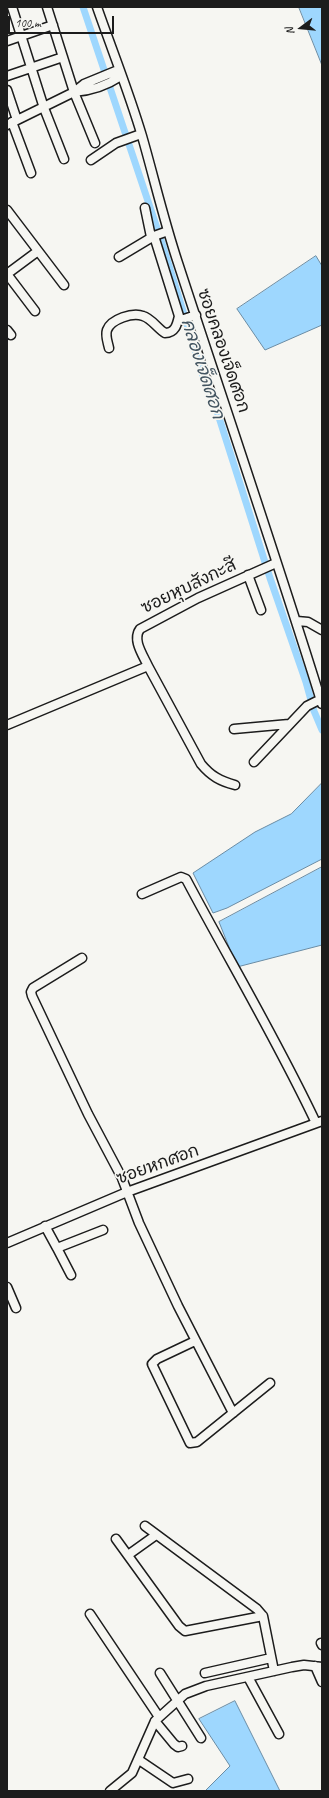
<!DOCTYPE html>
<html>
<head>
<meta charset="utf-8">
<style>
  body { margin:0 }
  #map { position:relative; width:329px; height:1798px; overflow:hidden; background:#f6f6f2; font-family:Caveat,sans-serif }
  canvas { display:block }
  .frame { position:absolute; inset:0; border:8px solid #1c1c1c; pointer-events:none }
  .north { position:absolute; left:281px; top:8px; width:40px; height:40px; -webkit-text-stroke:3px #f6f6f2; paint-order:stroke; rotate:254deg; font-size:11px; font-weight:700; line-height:16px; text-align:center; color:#1c1c1c }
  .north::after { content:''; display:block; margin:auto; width:14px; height:18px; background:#1c1c1c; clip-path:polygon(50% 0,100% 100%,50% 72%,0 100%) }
  .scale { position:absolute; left:8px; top:16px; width:106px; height:18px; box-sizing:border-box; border:2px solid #1c1c1c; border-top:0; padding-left:5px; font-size:12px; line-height:14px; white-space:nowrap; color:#1c1c1c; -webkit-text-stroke:3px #f6f6f2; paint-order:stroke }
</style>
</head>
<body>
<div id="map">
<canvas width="329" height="1798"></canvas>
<div class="frame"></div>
<div class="north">N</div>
<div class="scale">100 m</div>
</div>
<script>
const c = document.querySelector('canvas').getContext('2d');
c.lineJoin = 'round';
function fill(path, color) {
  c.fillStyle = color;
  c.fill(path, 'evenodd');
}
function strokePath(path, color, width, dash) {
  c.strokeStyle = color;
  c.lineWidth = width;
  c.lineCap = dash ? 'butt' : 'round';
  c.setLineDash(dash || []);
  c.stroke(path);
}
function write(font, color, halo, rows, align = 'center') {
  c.font = font + ' Caveat,"Playpen Sans Thai",sans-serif';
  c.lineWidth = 3.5;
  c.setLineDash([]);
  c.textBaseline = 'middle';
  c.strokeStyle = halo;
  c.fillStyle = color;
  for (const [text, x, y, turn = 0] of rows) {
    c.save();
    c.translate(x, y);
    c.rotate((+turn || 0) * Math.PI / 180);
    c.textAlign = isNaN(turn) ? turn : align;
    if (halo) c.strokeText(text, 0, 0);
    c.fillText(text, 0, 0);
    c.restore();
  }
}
const water = new Path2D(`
  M299 7H322V65Z
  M316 256 322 266V325L265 350 237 309Z
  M322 783V859L227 908 213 913 193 873 255 832 291 814Z
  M322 867V945L237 967 219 922Z
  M235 1701 280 1791H205L230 1766 199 1719Z`);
const canal = new Path2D(`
  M83 7 162 243 207 389 216 408 270 578 306 682 314 711 322 730`);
const minor = new Path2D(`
  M12 7 44 108 64 159
  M47 7 74 92 95 143
  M97 7C112 50 129 92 142 136 154 178 164 221 178 263 226 410 276 556 322 704
  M7 41 53 25
  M7 76 63 57
  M7 90 17 120
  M74 92C91 91 106 86 121 76
  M12 122 31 173
  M7 125 74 92 84 84 118 70
  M91 160 116 143 141 134
  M145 208 151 237
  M7 210 64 285
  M119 257 154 236
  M7 274 35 311
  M7 274 38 251
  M178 321 196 315
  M7 330 11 335
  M109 348C108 343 105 336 107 330 111 319 133 312 143 316 151 318 158 329 165 333 175 333 177 325 179 316L154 236 168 231
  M248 575 261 610
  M297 621 308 622 322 630
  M148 666 201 764C211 776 220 781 235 785
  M7 725 148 666C143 655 132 640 140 629L198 598 276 563
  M234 729 289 724
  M254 762 307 706 321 699
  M142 894 181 877 186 879C229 960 277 1040 316 1123
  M82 958 33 988 31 992 32 996 88 1114 122 1178 139 1223 178 1306 233 1413
  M45 1226 57 1248 103 1230
  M7 1243 127 1192 322 1121
  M57 1248 71 1275
  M7 1287 16 1308
  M195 1341 157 1359 152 1364 190 1443 197 1442 270 1383
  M145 1526 257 1609 263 1616 274 1671
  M116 1539 179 1626 185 1631 263 1616
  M128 1555 156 1535
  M90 1614 159 1717
  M321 1643 322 1645
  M315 1666 322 1682
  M160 1673 201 1738
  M205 1673 271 1658
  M248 1677 279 1734
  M155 1721 174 1744 178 1747 182 1746
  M139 1760 173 1783 188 1779
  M110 1791 132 1773 155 1721 185 1694 206 1686 292 1667 304 1665 322 1667`);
const streetNames = [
  ["ซอยคลองเจ็ดศอก",223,351,71],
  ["ซอยหุบสังกะสี",189,587,-26],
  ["ซอยหกศอก",158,1165,-20]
];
const waterNames = [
  ["คลองเจ็ดศอก",202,369,72]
];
fill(water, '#9ed7fe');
strokePath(water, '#6a8ca4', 1);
strokePath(canal, '#9ed7fe', 7);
strokePath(minor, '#1c1c1c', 11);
strokePath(minor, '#f6f6f2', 8);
write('17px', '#1c1c1c', '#f6f6f2', streetNames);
write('italic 18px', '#435460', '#f6f6f2', waterNames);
</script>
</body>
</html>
